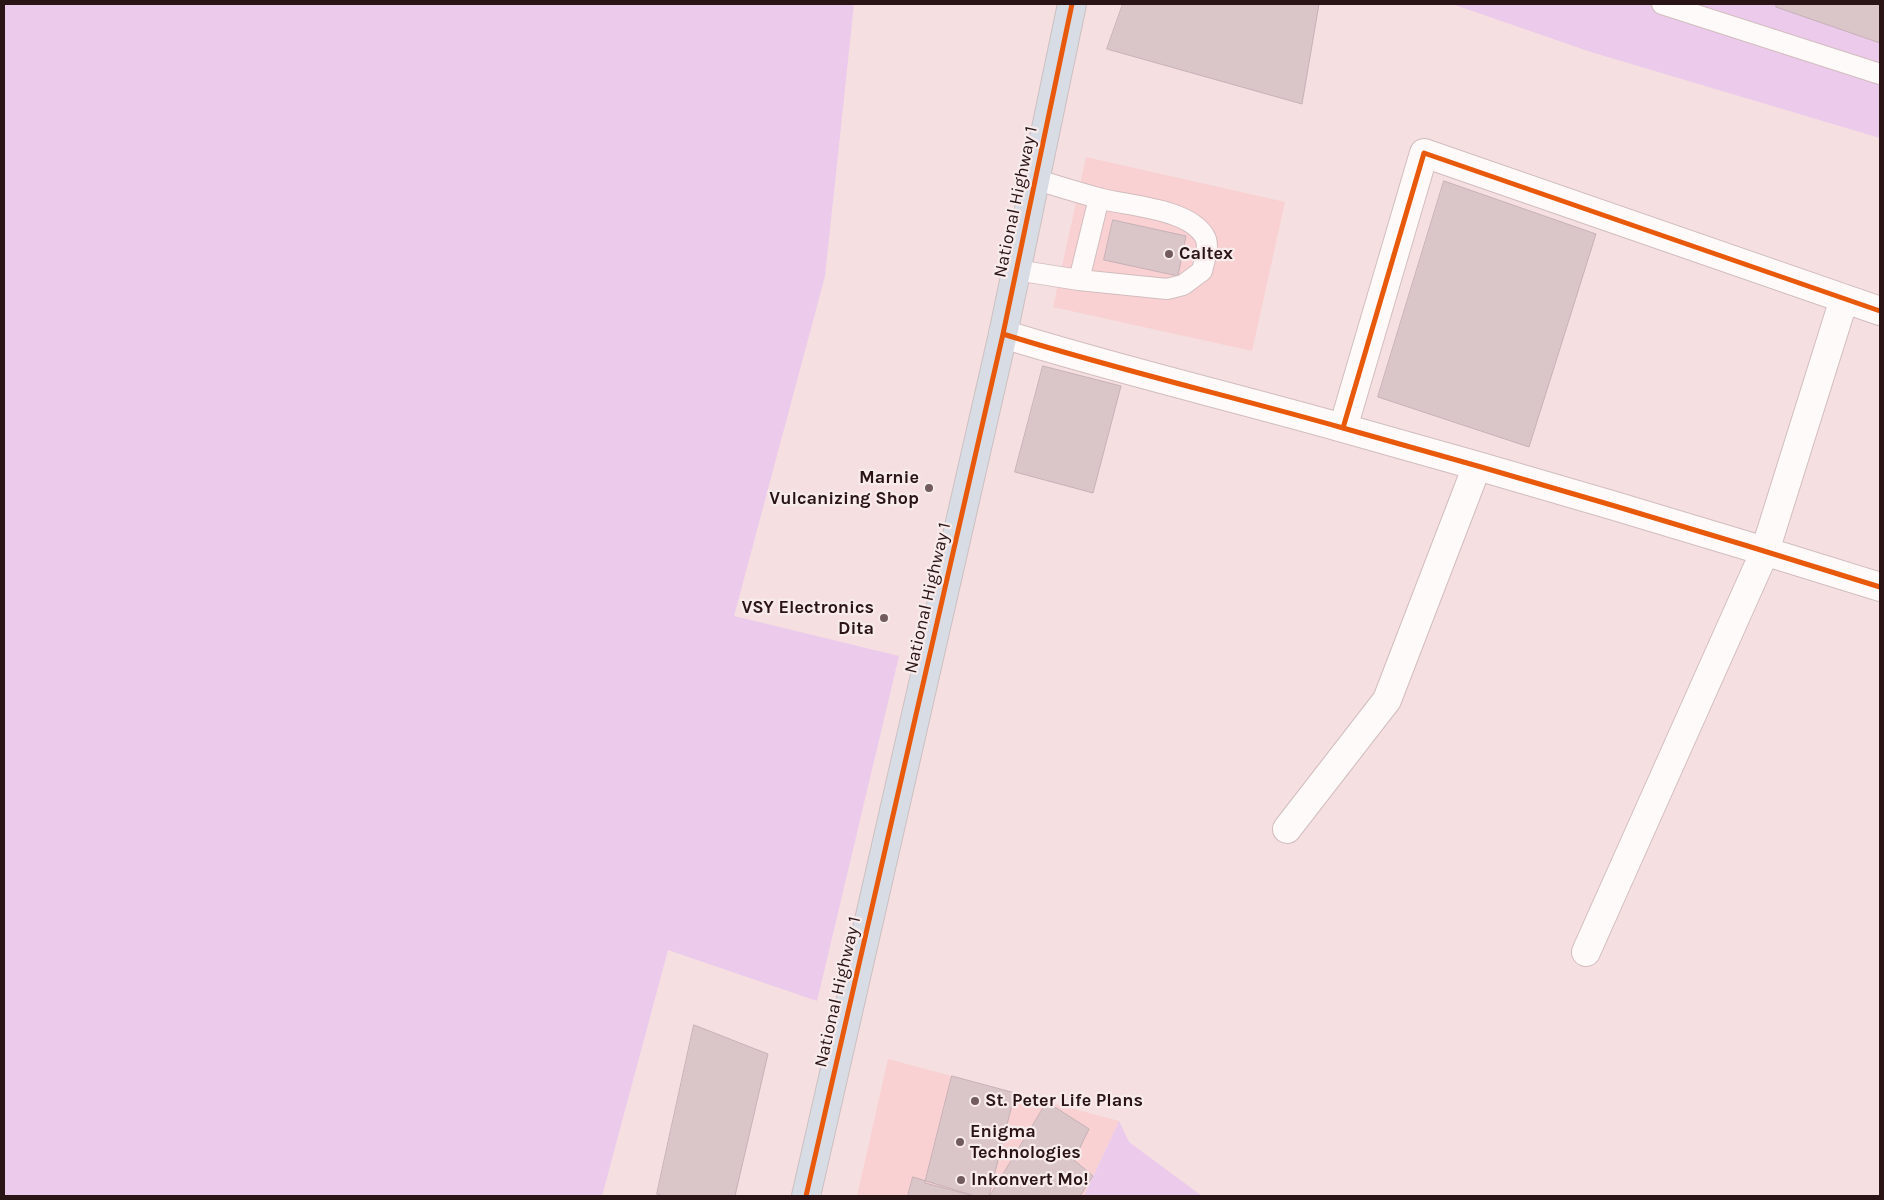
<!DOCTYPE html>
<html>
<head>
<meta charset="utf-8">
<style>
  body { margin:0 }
  #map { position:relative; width:1884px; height:1200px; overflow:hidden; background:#f5dfe0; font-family:Karla,sans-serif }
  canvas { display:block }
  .frame { position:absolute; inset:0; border:5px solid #2a1416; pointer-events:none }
</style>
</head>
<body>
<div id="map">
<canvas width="1884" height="1200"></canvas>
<div class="frame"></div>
</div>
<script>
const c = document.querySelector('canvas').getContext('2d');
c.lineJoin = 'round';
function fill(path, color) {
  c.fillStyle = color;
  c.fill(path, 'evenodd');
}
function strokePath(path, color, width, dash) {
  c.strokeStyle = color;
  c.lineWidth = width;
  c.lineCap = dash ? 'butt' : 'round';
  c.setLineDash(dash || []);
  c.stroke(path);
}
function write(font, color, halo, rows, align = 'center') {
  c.font = font + ' Karla,sans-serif';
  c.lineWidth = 4.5;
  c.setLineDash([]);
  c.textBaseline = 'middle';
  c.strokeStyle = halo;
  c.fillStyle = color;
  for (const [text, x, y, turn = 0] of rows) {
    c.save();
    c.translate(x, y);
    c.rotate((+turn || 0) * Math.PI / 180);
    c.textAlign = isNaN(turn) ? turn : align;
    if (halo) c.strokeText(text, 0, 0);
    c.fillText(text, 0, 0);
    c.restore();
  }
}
const built = new Path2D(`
  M1086 157 1285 202 1252 351 1053 307Z
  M888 1059 1119 1121 1084 1196H857Z`);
const green = new Path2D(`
  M4 4H854L825 276 734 616 899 656 817 1001 668 950 602 1196H4Z
  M1452 4H1880V138L1591 52Z
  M1119 1121 1129 1142 1202 1196H1084Z`);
const building = new Path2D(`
  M1123 4H1319L1302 104 1107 49Z
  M1777 4H1880V43L1776 7Z
  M1444 181 1596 234 1529 447 1378 397Z
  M1113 220 1186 236 1178 276 1104 260Z
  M1043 366 1121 386 1093 493 1015 472Z
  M694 1025 768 1054 735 1196H664L657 1194Z
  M952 1076 1015 1093 989 1196H974L925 1183Z
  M1047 1102 1089 1129 1074 1160 1093 1176 1080 1196H990Z
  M913 1177 975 1196H908Z`);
const lane = new Path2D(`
  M1662 4 1880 74
  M1016 270 1079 280 1167 289 1183 285 1202 271C1204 261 1210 247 1205 237 1189 208 1127 206 1098 198 1077 192 1056 186 1035 179
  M1079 280 1099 198`);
const street = new Path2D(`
  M1003 334C1115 369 1230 396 1343 428 1523 478 1702 531 1880 587
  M1343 428 1424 153 1880 311
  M1287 829 1387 700 1477 466
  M1586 952 1765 551 1844 299`);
const highway = new Path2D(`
  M806 1196 1003 334 1072 4`);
const cycleway = new Path2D(`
  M1003 334C1115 369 1230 396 1343 428 1523 478 1702 531 1880 587
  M1343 428 1424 153 1880 311
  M806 1196 1003 334 1072 4`);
const markers = [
  [1169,254,5,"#715b5d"],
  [929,488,5,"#715b5d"],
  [884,618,5,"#715b5d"],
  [975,1101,5,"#715b5d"],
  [960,1142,5,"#715b5d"],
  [961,1180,5,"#715b5d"]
];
const streetNames = [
  ["National Highway 1",1016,202,-78],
  ["National Highway 1",928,598,-77],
  ["National Highway 1",838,992,-77]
];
const poiNames = [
  ["Caltex",1179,254],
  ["Marnie",919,478,"right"],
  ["Vulcanizing Shop",919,499,"right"],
  ["VSY Electronics",874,608,"right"],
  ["Dita",874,629,"right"],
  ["St. Peter Life Plans",985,1101],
  ["Enigma",970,1132],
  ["Technologies",970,1153],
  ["Inkonvert Mo!",971,1180]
];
fill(built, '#f9d1d2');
fill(green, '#ebcaec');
fill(building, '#dac6c9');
strokePath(building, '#c6b1b6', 1);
strokePath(lane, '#d2bdbe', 22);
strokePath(street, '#d2bdbe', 30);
strokePath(highway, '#ccc0c1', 30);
strokePath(lane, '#fefafa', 20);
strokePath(street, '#fefafa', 28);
strokePath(highway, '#d8dce5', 28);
strokePath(cycleway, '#e8590c', 5);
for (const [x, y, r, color] of markers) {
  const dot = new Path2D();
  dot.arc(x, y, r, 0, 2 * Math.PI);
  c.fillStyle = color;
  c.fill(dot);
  strokePath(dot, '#f8ebeb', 2);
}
write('18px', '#2a1416', '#f8ebeb', streetNames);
write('bold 18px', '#2a1416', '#f8ebeb', poiNames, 'left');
</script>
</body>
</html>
